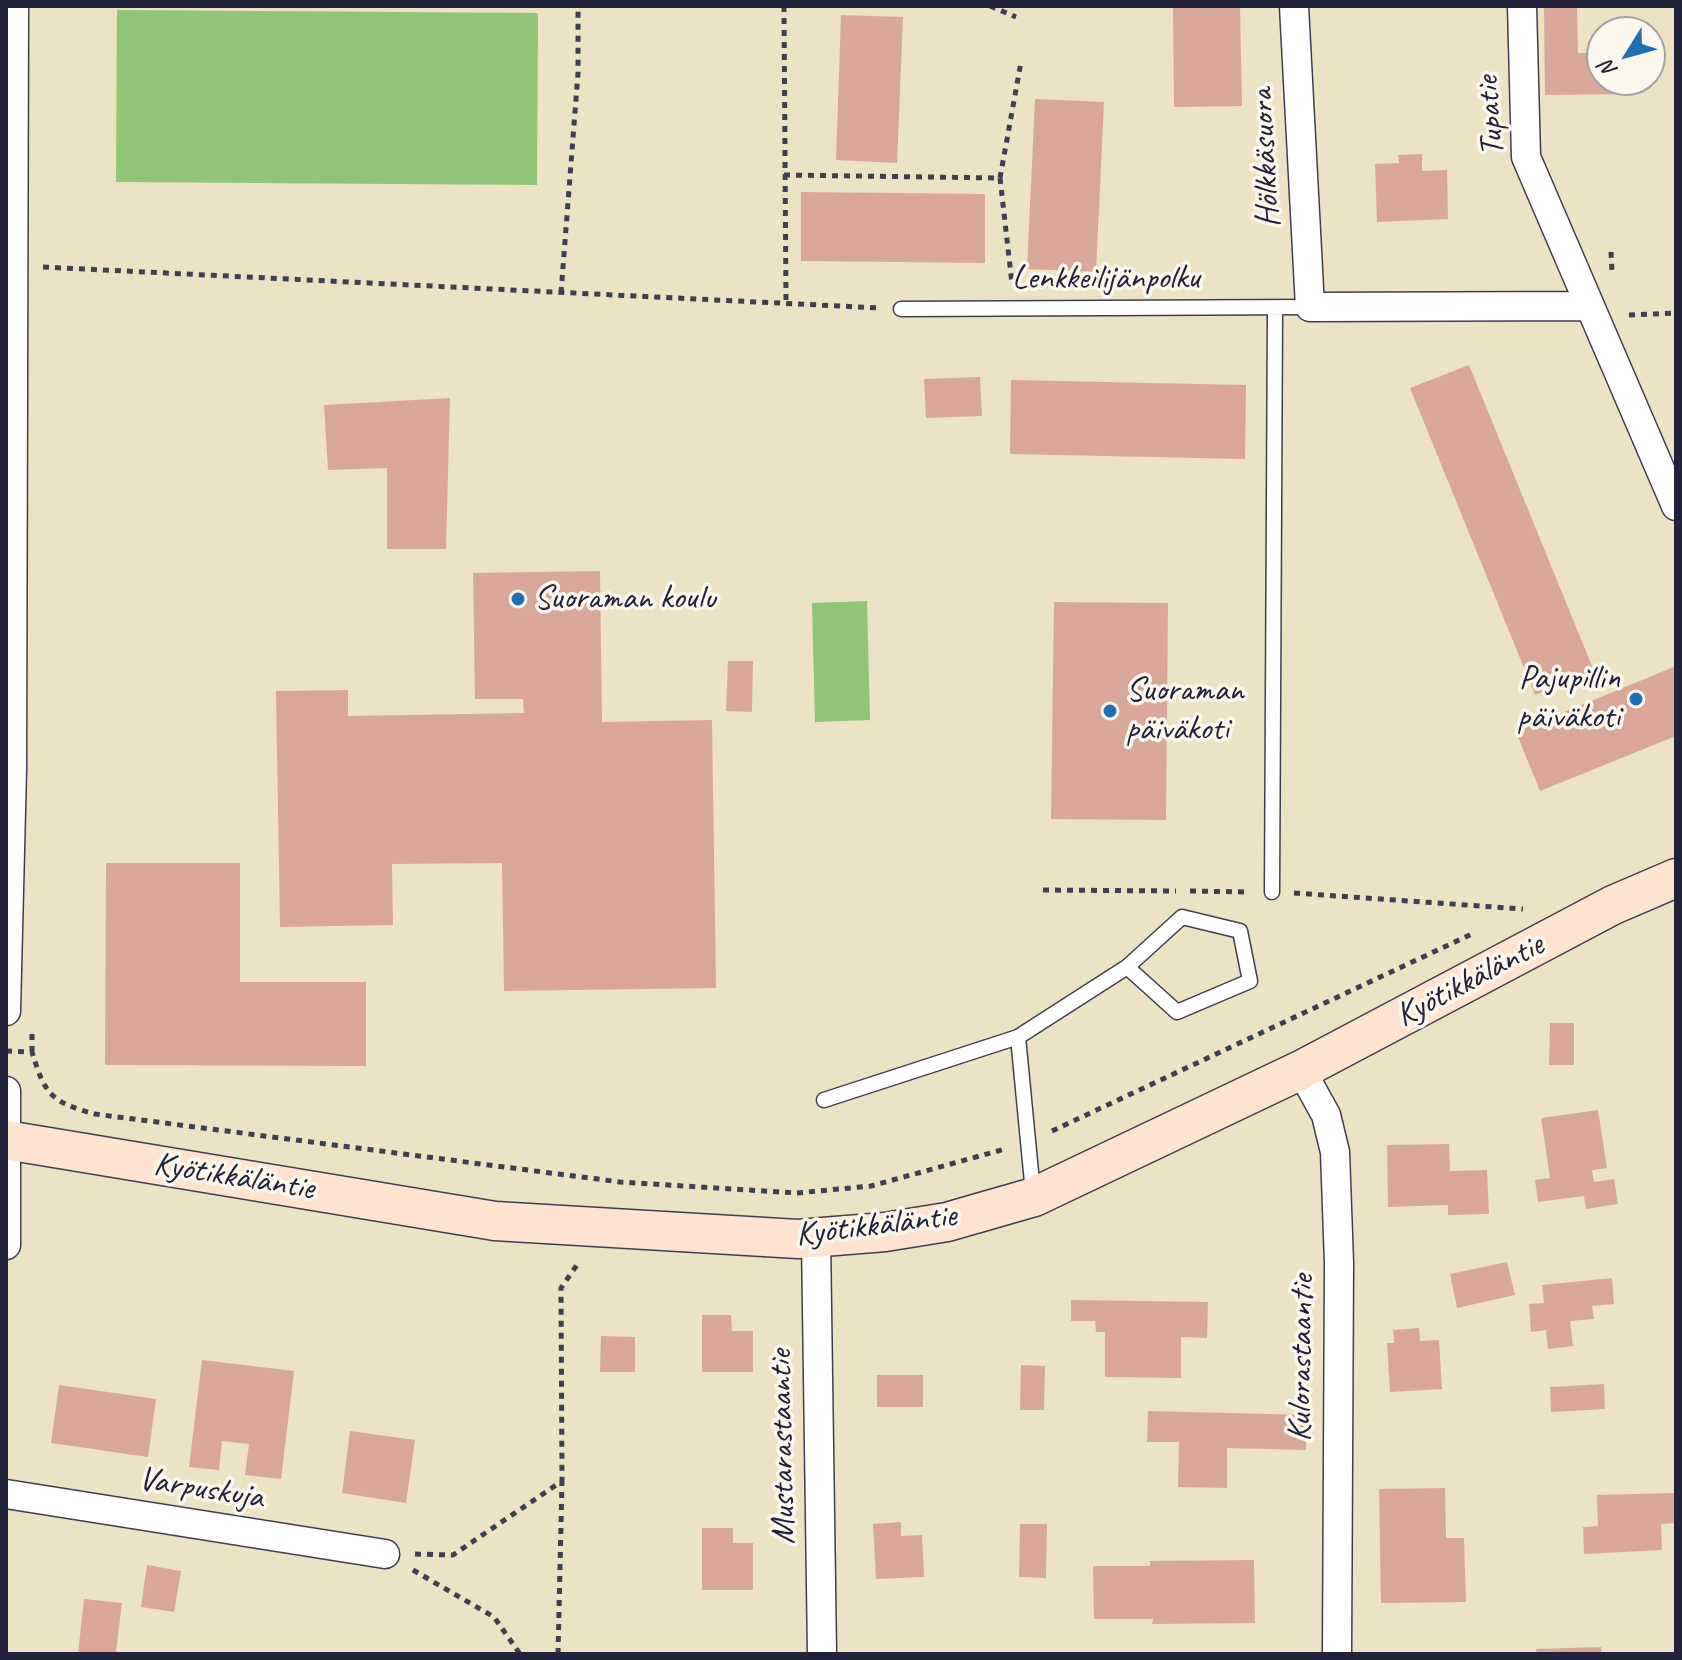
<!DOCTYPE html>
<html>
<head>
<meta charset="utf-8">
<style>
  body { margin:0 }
  #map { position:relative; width:1682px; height:1660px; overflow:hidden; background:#ebe3c3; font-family:Caveat,sans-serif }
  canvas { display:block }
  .frame { position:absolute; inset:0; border:8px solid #22223b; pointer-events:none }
  .north { position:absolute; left:1586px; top:16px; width:80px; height:80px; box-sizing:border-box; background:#fbf7ec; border:2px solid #a4a2a5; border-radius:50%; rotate:233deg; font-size:22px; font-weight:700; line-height:32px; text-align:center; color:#22223b }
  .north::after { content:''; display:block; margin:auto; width:28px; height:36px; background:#1f6fb2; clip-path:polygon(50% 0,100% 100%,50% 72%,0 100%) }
</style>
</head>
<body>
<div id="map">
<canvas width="1682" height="1660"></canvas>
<div class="frame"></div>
<div class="north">N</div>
</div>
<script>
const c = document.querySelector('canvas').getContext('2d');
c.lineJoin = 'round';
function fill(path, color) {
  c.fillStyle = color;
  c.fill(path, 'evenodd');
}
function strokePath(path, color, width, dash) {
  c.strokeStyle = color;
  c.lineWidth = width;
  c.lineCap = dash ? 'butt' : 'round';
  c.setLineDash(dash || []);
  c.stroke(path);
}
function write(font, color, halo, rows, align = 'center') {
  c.font = font + ' Caveat,sans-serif';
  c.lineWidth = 7;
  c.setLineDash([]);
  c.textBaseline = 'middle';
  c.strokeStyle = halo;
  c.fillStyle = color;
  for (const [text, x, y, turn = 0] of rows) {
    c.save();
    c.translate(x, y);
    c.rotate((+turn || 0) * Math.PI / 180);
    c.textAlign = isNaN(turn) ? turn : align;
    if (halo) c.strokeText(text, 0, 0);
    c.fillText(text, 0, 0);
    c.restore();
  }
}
const green = new Path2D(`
  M117 10 538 13 537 185 116 182Z
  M867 601 870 720 815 722 812 603Z`);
const building = new Path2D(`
  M1173 6H1240L1242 106 1174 107Z
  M1544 6H1577L1578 53H1602V80H1629V94L1545 95Z
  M841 15 903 17 897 163 836 160Z
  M1035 99 1104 102 1096 272 1027 269Z
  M1422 154V171L1447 170 1448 219 1377 222 1375 164 1399 163 1398 155Z
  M801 192 985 194V263L801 261Z
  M1469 365 1594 671 1535 695 1410 388Z
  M980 377 982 416 926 418 924 379Z
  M1011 380 1246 385 1245 459 1010 454Z
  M450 398 446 549H387V468L328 470 324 405Z
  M600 571 602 722 712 720 716 988 504 991 502 863 392 864 393 925 280 927 276 691 348 690V716L524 713 523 699H475L473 573Z
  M1054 602 1168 603 1166 820 1051 819Z
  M728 661H753L752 712 726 711Z
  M1676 666V736L1540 791 1516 732Z
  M106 863H240V982H366V1066L105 1065Z
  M1550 1023H1574V1065H1549Z
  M1598 1110 1607 1168 1592 1170 1594 1182 1614 1179 1618 1204 1586 1209 1584 1196 1538 1202 1535 1180 1550 1178 1541 1118Z
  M1449 1144 1450 1171 1487 1170 1489 1214 1448 1215V1205L1388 1207 1387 1145Z
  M1507 1262 1515 1295 1457 1308 1450 1274Z
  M1612 1278 1614 1304 1592 1306 1594 1319 1570 1321 1573 1346 1548 1349 1546 1330 1531 1332 1529 1304 1544 1303 1542 1285Z
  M1071 1300 1208 1302 1207 1338 1181 1337V1378L1105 1377V1332H1096L1095 1321H1071Z
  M702 1315H731L732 1331H753V1372H702Z
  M1419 1328 1420 1341 1439 1340 1442 1389 1390 1392 1387 1343H1394L1393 1330Z
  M601 1336 635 1337V1372H600Z
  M202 1360 294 1371 281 1479 245 1475 249 1444 222 1441 219 1470 189 1467Z
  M1021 1365 1045 1366 1044 1410H1020Z
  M877 1375H923V1407H877Z
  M1604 1384 1605 1409 1551 1412 1550 1387Z
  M59 1385 156 1399 148 1457 51 1443Z
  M1148 1411 1307 1415 1306 1450 1227 1448V1488L1178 1487 1179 1442H1147Z
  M350 1431 415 1440 406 1503 342 1493Z
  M1445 1488 1446 1538H1464L1466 1602 1381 1603 1379 1489Z
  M1676 1493V1523L1661 1524 1662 1550 1584 1554 1583 1527 1598 1526 1597 1495Z
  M901 1522V1536L922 1535 924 1577 876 1579 873 1524Z
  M1020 1524H1047L1046 1578 1019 1577Z
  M702 1528H733V1543H753V1590H702Z
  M1254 1560 1255 1623 1152 1624 1153 1619H1094L1093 1566H1150V1561Z
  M147 1565 181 1571 174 1612 141 1607Z
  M84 1599 122 1603 116 1651 121 1654H78Z
  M1601 1647 1602 1654H1537L1536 1649Z`);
const path = new Path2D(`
  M784 6 786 305
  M990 6 1016 17
  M784 175 1000 178 1021 62
  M1000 178 1012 284
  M1611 252 1612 272
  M43 267 880 308
  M561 293 578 73V6
  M1629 315 1676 313
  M1043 890 1176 891
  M1190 891 1248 892
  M1294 893 1523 909
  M6 1051 32 1052C45 1095 51 1102 95 1114L620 1182 797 1193 871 1186 1005 1149
  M32 1052V1029
  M1052 1131 1474 933
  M415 1554 453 1555 562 1481 561 1288 579 1262
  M413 1570 494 1617 520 1654
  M558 1654 562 1481`);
const lane = new Path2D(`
  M901 309 1310 307
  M1272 892 1275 310
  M824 1100 1018 1037
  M1033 1193 1018 1037 1127 967 1182 917 1240 931 1250 981 1177 1012 1127 967`);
const street = new Path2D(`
  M1294 6 1310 307 1589 306
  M1522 6 1526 157 1676 506
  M6 1011 12 770 14 6
  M1301 1070 1326 1115 1335 1152 1339 1263 1337 1654
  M6 1091V1245
  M816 1238 822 1654
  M6 1494 385 1554`);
const secondary = new Path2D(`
  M6 1140 495 1221 798 1239 885 1232 947 1222 1034 1197 1301 1070 1613 905 1676 878`);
const markers = [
  [518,599,8,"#1f6fb2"],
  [1636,699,8,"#1f6fb2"],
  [1110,711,8,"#1f6fb2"]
];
const streetNames = [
  ["Tupatie",1491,116,-94],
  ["Hölkkäsuora",1266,158,-93],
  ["Lenkkeilijänpolku",1106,279],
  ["Kyötikkäläntie",1470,981,-28],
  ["Kyötikkäläntie",234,1177,9],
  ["Kyötikkäläntie",876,1226,-7],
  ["Kulorastaantie",1302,1358,-89],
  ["Mustarastaantie",783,1447,-91],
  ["Varpuskuja",201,1489,9]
];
const poiNames = [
  ["Suoraman koulu",534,599],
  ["Pajupillin",1620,679,"right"],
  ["päiväkoti",1620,718,"right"],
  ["Suoraman",1126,691],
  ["päiväkoti",1126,730]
];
fill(green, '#90c476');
fill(building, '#d9a79a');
strokePath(lane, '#403f4f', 17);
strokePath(street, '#403f4f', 31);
strokePath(secondary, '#403f4f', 41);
strokePath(path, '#403f4f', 5, [6, 6]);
strokePath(lane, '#fff', 14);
strokePath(street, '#fff', 28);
strokePath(secondary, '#fee3d1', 38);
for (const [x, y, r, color] of markers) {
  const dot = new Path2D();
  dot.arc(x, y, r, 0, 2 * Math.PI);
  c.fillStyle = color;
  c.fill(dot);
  strokePath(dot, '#fbf7ec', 3);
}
write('34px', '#22223b', '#fbf7ec', streetNames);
write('34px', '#22223b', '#fbf7ec', poiNames, 'left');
</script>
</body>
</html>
